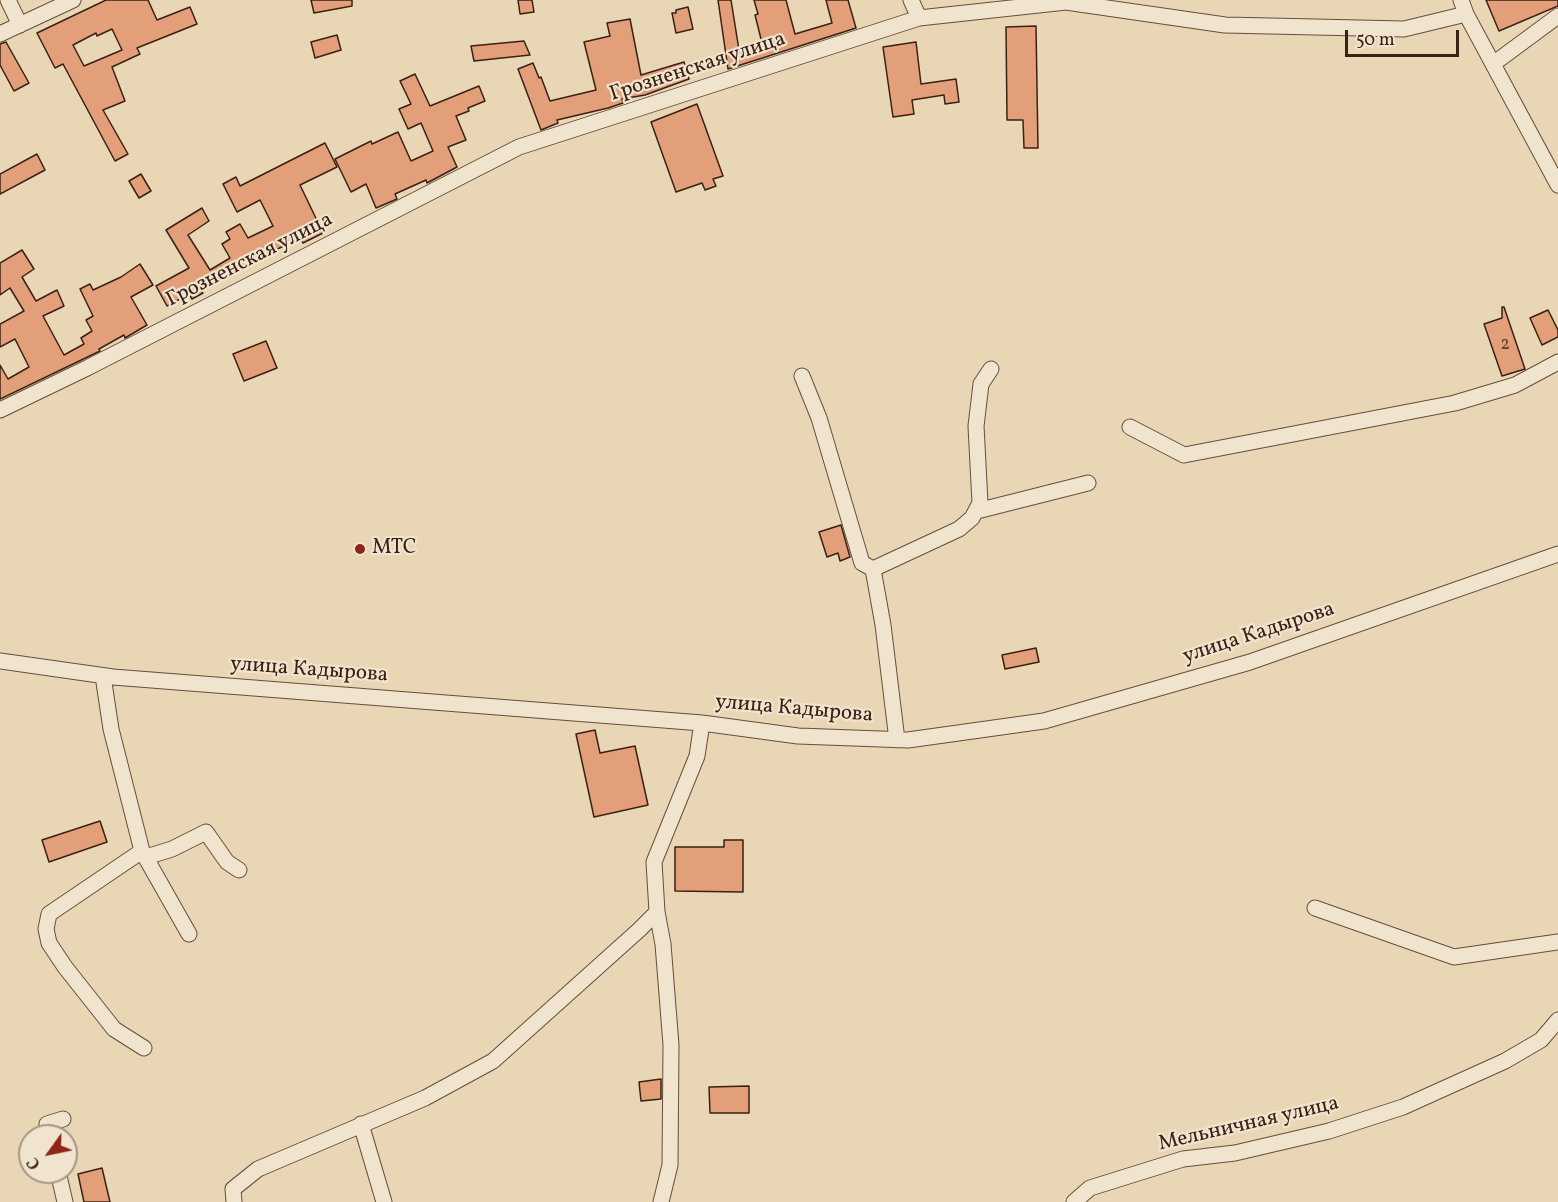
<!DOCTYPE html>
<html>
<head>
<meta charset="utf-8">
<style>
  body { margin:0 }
  #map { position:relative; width:1558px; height:1202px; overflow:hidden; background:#e8d6b5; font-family:Vollkorn,serif }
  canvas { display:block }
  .north { position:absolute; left:18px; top:1124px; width:60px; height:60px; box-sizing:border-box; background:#f0e4cf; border:2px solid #a79684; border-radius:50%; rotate:237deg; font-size:16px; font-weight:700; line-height:24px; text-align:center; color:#3a2113 }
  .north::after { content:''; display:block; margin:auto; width:21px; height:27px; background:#8f2418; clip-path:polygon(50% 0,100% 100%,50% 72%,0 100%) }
  .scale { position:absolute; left:1345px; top:30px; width:114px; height:27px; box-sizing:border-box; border:3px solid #3a2113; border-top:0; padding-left:8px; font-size:18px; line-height:21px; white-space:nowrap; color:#3a2113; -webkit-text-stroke:4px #f0e4cf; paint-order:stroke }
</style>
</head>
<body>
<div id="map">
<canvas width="1558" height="1202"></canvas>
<div class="north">С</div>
<div class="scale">50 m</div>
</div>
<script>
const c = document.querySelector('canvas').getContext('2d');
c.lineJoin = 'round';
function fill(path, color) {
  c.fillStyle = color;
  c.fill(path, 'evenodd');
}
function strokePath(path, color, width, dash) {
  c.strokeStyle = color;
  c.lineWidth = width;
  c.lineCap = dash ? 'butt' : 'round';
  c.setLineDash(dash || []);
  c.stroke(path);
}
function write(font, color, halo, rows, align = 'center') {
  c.font = font + ' Vollkorn,serif';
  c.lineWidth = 4.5;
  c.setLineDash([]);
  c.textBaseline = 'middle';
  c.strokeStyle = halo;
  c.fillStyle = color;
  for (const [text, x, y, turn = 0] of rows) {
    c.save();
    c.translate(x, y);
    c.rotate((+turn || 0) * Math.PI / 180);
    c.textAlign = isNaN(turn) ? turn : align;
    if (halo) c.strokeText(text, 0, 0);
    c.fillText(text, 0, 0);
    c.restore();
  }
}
const building = new Path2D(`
  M106 0H148L157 20 190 7 197 24 137 48 140 54 112 67 125 101 103 110 128 154 115 161 63 64 55 68 37 33ZM112 29 122 50 84 66 73 45 96 33 97 36Z
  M311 0H352V6L314 13Z
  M518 0H532L534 12 520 14Z
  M718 0H731L739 50 762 43 755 15 758 14 754 0H786L795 34 832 23 826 0H848L856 28 728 69Z
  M1486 0H1558V6L1499 31Z
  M688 7 693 29 676 33 672 13H676V10Z
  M630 19 641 75 684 62 689 79 645 95 622 99 623 103 608 108 557 120 558 123 541 130 518 69 533 63 539 78 541 77 550 101 596 90 584 42 610 36 607 23Z
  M1036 26 1038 148H1024L1023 120H1007L1006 27Z
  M337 35 341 50 315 58 311 42Z
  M524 41 530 55 474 61 471 46Z
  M6 42 29 83 14 91 0 65V44Z
  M916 42 921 84 956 79 959 102 945 104 944 95 912 100 914 114 893 117 883 47Z
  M415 74 430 106 479 86 485 101 468 108 469 111 456 116 466 140 448 147 457 167 427 183 426 180 395 194 397 199 376 208 366 184 351 192 335 159 371 141 372 144 398 132 411 161 433 151 421 123 408 129 399 109 411 104 400 81Z
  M697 104 723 176 713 179 716 186 705 190 702 183 676 192 651 122Z
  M325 143 337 167 300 185 323 233 303 243 300 238 259 258 260 260 237 272 236 270 201 291 203 293 192 299 189 294 167 306 156 286 189 268 166 230 202 208 209 221 188 235 210 270 230 258 222 244 230 239 226 232 240 224 248 238 273 226 260 200 237 212 223 184 236 177 240 186Z
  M37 154 45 170 0 194V174Z
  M141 174 151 191 139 198 129 181Z
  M22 250 34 269 22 277 36 301 57 290 64 306 43 316 64 355 84 344 81 338 92 331 86 320 93 316 80 289 90 284 93 290 121 277 140 264 153 285 131 297 147 325 125 338 124 335 99 349 100 351 0 399V365L8 379 29 367 15 339 0 347V324L24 311 10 288 0 295V263Z
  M1502 307H1504L1525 369 1502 376 1484 324 1502 318Z
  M1548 310 1558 330V337L1542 345 1530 318Z
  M266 341 277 368 244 381 233 354Z
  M841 525 850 557 840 561 838 553 827 557 819 532Z
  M1036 648 1039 662 1005 669 1002 655Z
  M595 730 600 753 635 746 648 805 594 817 576 734Z
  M100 821 107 842 49 862 42 840Z
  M724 840H743V892L675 891V847H724Z
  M661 1079V1099L641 1101 639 1082Z
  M749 1086V1113H710L709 1087Z
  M102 1168 110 1202H84L78 1174Z`);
const minor = new Path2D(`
  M8 0 20 25
  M911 0 919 18
  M1461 0 1466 14 1558 185
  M0 34 73 0
  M1493 64 1558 16
  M802 376 819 418 862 563 873 569
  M0 410 87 368 519 147 919 18 1066 2 1225 25 1404 29 1466 14
  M1130 427 1184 455 1455 403 1515 385 1558 362
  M977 511 1088 483
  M873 569 959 529 972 518 980 503 976 426 981 384 991 369
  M873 569 883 625 897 740
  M0 661 113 677 702 723 798 736 908 740 1044 721 1250 662 1558 554
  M103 676 111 729 142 851 189 934
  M142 851 49 914 46 929 49 943 65 967 114 1029 144 1048
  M146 857 172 849 206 832 227 862 239 870
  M1315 908 1454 957 1558 942
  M657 912 663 944 671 1045 670 1165 661 1202
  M361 1124 384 1202
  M50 1136 47 1124 63 1119
  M58 1172 65 1202
  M234 1202 233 1189 258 1169 425 1098 493 1061 639 930 657 912 654 862 697 756 702 723
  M1074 1202 1090 1188 1183 1159 1235 1153 1329 1131 1403 1107 1505 1061 1541 1040 1558 1020`);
const markers = [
  [360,549,6,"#8f2418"]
];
const numberNames = [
  ["2",1505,346]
];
const streetNames = [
  ["Грозненская улица",698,68,-18],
  ["Грозненская улица",250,261,-27],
  ["улица Кадырова",1259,634,-18],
  ["улица Кадырова",309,671,4],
  ["улица Кадырова",794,710,5],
  ["Мельничная улица",1249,1125,-13]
];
const poiNames = [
  ["МТС",372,549]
];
fill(building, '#e29f7a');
strokePath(building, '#3a2113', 1.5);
strokePath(minor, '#664e3c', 17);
strokePath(minor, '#f0e4cf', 15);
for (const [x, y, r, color] of markers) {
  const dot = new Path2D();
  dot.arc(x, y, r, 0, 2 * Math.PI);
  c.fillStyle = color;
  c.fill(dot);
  strokePath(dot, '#f0e4cf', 2);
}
write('18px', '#64402d', null, numberNames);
write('21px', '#3a2113', '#f0e4cf', streetNames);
write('21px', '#3a2113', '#f0e4cf', poiNames, 'left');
</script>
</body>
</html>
